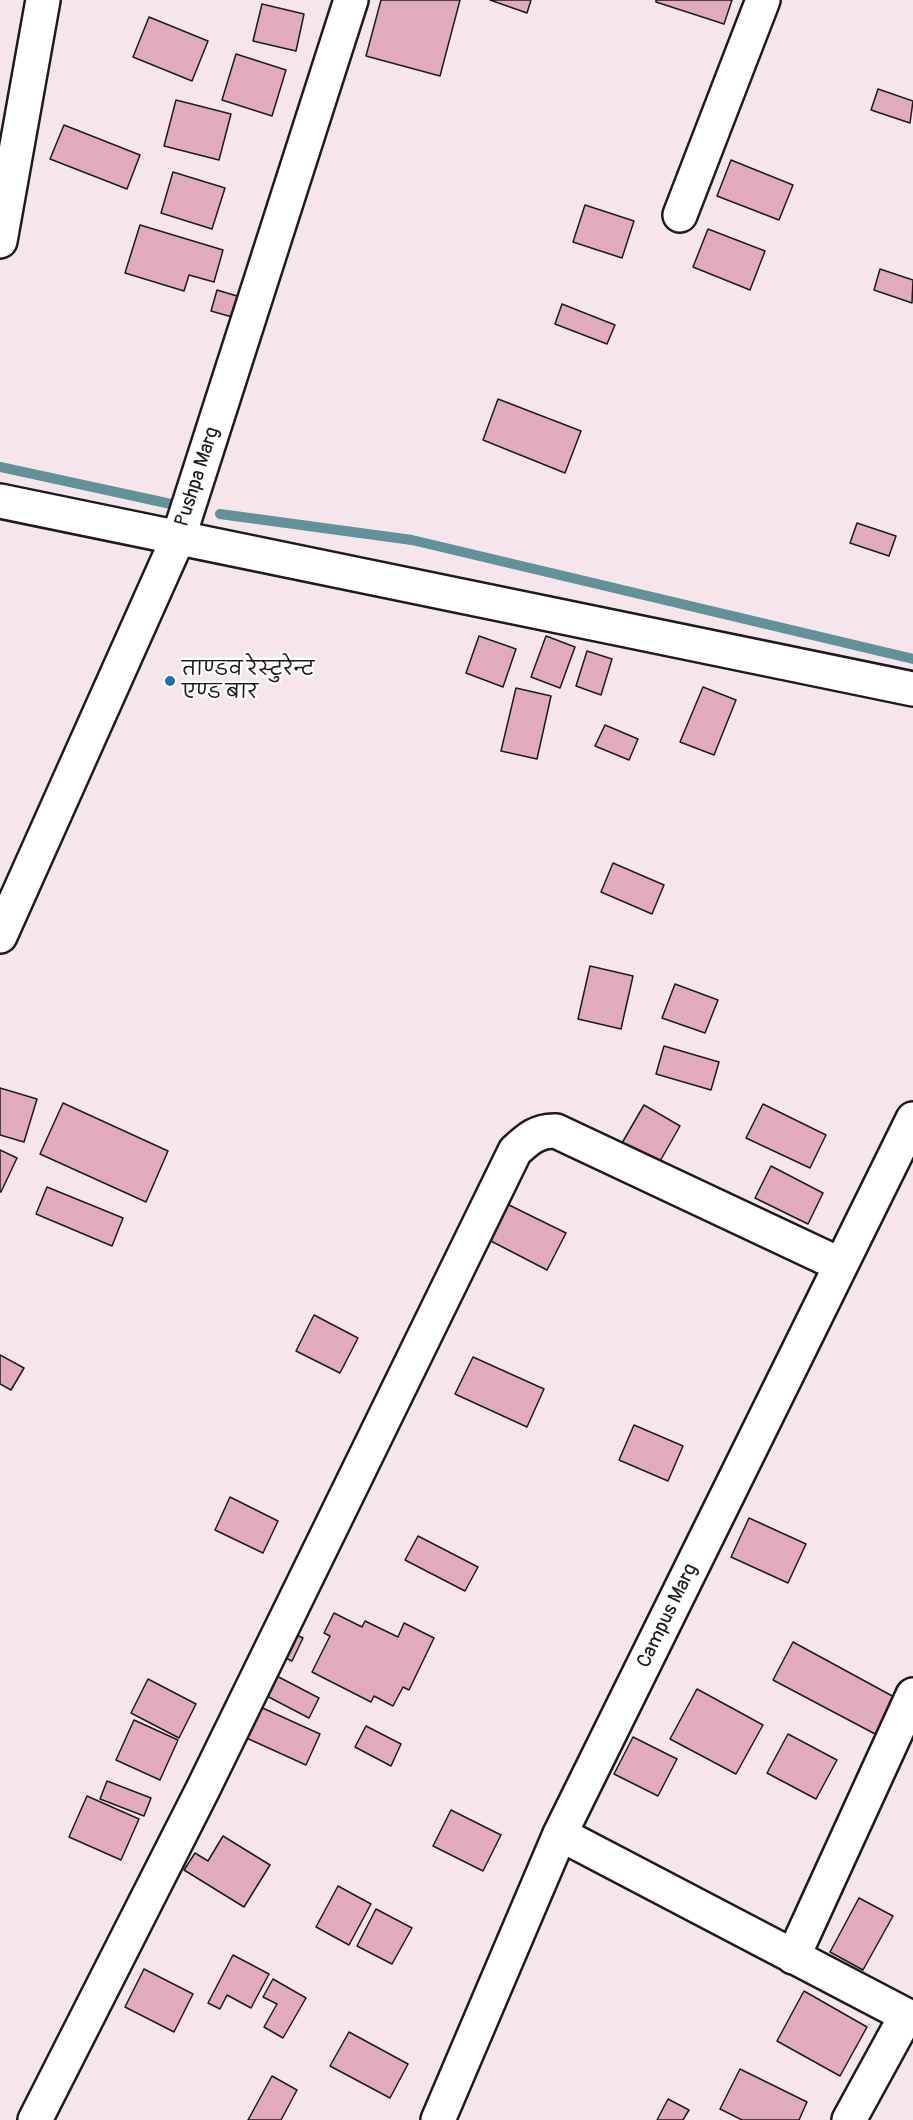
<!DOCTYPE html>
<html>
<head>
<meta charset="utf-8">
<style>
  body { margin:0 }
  canvas { display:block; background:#f6e6eb }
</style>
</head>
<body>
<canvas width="913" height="2120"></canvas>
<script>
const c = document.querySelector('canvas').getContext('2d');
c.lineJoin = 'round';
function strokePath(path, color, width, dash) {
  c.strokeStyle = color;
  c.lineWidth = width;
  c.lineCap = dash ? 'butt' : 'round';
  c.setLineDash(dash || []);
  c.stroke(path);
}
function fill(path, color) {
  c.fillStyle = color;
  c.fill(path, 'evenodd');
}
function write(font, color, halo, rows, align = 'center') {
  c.font = font + ' Pangolin,"Playpen Sans Deva",sans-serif';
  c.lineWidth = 4.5;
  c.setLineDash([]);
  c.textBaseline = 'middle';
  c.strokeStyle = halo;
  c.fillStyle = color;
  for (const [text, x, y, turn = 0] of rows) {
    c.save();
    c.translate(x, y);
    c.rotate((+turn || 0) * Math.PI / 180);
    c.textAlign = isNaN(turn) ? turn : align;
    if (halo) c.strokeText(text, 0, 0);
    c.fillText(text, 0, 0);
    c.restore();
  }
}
const stream = new Path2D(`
  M0 467 171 504
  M220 514 412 540 913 659`);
const building = new Path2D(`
  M381 0H460L440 76 366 56Z
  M490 0H531L527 13Z
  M656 0H732L724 24 656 2Z
  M262 4 304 14 296 51 253 41Z
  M149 17 208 41 192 81 133 57Z
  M236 54 286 70 272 116 222 100Z
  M878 89 913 101 910 123 871 110Z
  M176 100 231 114 219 160 164 146Z
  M64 125 140 155 127 189 50 159Z
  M731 160 793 185 779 220 717 196Z
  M173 172 225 188 212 229 161 213Z
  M585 205 634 221 622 258 573 242Z
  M140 225 223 250 214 282 189 275 184 291 125 273Z
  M708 229 765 251 750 290 693 267Z
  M880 269 913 280 912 303 874 290Z
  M217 290 237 296 232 317 211 311Z
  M562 304 615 325 607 344 555 324Z
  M498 399 581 431 565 473 483 440Z
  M857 523 896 536 889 556 850 543Z
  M479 636 516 649 503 687 466 673Z
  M546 636 575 647 560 688 531 677Z
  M587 651 612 659 601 695 576 686Z
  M703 687 736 700 714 755 680 742Z
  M516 688 551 696 537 759 501 751Z
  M605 725 638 739 629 760 595 746Z
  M613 863 664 885 652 914 601 892Z
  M590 966 633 976 621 1029 578 1019Z
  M675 984 718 1000 705 1033 662 1018Z
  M664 1046 719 1062 711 1090 656 1074Z
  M0 1088 37 1099 24 1142 0 1135Z
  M63 1103 168 1151 146 1202 40 1154Z
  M763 1104 826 1135 810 1168 746 1138Z
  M644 1105 680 1126 659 1163 622 1143Z
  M0 1150 17 1158 1 1192H0Z
  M771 1166 823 1193 808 1224 755 1198Z
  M47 1187 123 1218 112 1246 36 1214Z
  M507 1204 566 1233 547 1270 489 1240Z
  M314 1315 358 1338 340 1373 296 1351Z
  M0 1355 24 1368 11 1390 0 1384Z
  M473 1357 544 1389 527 1427 455 1394Z
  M634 1425 683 1446 668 1481 619 1460Z
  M230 1497 278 1521 263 1553 215 1530Z
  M749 1518 806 1544 788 1583 731 1557Z
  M418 1536 478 1567 465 1591 405 1560Z
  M334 1613 362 1627 365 1621 398 1637 404 1623 434 1638 409 1690 403 1687 393 1706 374 1696 371 1702 312 1672 330 1636 324 1633Z
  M290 1632 303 1638 292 1661 279 1655Z
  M793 1642 896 1698 877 1735 773 1680Z
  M271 1673 319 1698 309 1718 261 1693Z
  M148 1679 196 1704 179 1738 131 1713Z
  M697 1689 763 1725 736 1774 670 1739Z
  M256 1705 320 1734 306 1765 242 1736Z
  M134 1720 178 1740 160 1780 116 1760Z
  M366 1726 401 1744 391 1766 355 1747Z
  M788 1734 837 1760 816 1799 767 1773Z
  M633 1737 677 1759 658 1796 614 1774Z
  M107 1781 151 1798 144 1816 100 1799Z
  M87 1796 139 1819 121 1860 69 1837Z
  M451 1810 501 1835 483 1871 433 1846Z
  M223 1836 270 1865 244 1907 184 1870 195 1853 208 1861Z
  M338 1886 371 1904 349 1945 316 1927Z
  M859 1898 893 1916 863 1970 830 1952Z
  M376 1909 412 1928 392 1964 357 1946Z
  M233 1955 269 1974 251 2008 227 1995 220 2009 208 2003Z
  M144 1969 193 1994 174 2032 125 2007Z
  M273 1979 306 1998 283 2038 264 2027 277 2004 263 1997Z
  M804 1991 867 2027 840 2076 777 2041Z
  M349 2032 408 2064 390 2098 330 2066Z
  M740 2069 807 2102 799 2120H742L720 2109Z
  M272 2076 297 2090 281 2120H248Z
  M668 2099 689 2110 683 2120H657Z`);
const minor = new Path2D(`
  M680 215 763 0
  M0 241 43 0
  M0 501 913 689
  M0 936 179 536 351 0
  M560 1834 913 2019
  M793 1957 913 1695
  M35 2120 202 1791 515 1151C528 1139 538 1130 556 1131L841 1265
  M438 2120 560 1834 913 1119
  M849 2120 906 2016`);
const markers = [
  [170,681,6,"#1f6fb2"]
];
const streetNames = [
  ["Pushpa Marg",198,477,-72],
  ["Campus Marg",668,1616,-64]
];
const poiNames = [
  ["ताण्डव रेस्टुरेन्ट",182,670],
  ["एण्ड बार",182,693]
];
strokePath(stream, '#619298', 10);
fill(building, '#e2aabd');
strokePath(building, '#1c1c1c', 1.5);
strokePath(minor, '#1c1c1c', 38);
strokePath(minor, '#fff', 33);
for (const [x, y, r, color] of markers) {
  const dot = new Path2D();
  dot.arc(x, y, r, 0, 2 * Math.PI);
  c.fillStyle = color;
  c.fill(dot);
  strokePath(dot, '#fff', 2);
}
write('20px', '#1c1c1c', '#fff', streetNames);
write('20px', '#1c1c1c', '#fff', poiNames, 'left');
</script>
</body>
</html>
